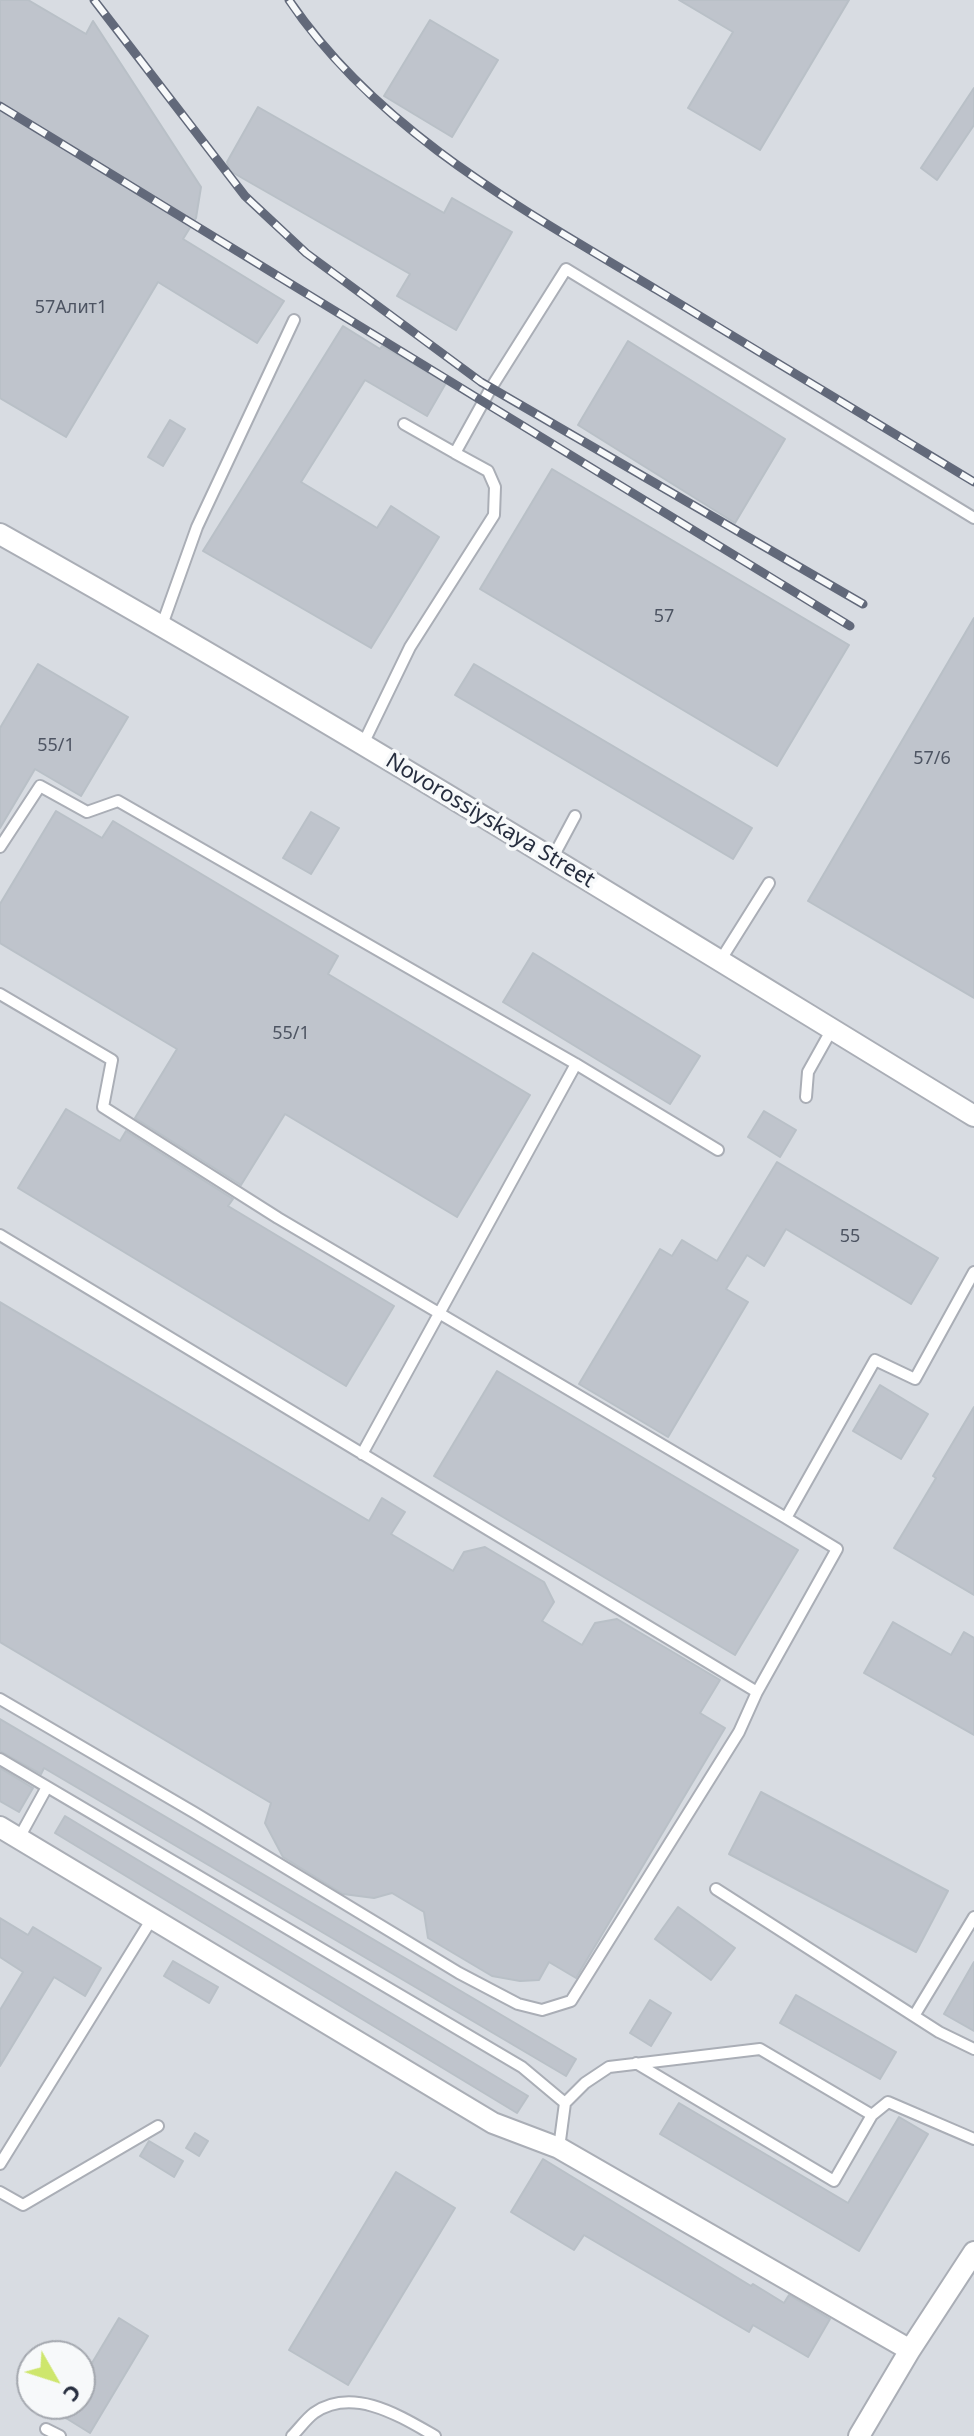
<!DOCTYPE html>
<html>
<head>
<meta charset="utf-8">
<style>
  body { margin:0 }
  #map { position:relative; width:974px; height:2436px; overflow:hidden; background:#e7eaee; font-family:"Noto Sans",sans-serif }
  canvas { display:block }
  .north { position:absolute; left:16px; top:2340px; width:80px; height:80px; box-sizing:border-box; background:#f7f9fa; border:2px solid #a4a8af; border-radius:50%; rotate:129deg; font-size:22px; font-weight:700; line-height:32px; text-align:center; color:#272e3f }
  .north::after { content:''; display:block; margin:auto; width:28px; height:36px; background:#cee66d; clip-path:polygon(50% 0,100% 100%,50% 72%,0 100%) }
</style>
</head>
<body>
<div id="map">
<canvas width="974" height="2436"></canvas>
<div class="north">С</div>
</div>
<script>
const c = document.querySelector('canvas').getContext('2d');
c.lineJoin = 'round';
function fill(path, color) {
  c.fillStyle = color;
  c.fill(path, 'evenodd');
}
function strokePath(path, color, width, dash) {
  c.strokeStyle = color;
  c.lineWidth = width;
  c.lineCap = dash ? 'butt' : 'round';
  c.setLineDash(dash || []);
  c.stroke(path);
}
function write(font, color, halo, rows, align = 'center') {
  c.font = font + ' "Noto Sans",sans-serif';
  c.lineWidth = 7;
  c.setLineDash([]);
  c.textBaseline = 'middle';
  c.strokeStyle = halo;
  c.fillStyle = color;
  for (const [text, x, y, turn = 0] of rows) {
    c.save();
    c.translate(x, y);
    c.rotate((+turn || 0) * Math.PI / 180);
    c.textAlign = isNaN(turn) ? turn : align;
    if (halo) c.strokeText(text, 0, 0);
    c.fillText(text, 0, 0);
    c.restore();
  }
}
const built = new Path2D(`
  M0 0H974V2436H0ZM32 2356H80V2404H32Z`);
const building = new Path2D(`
  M0 0H28L86 34 93 21 201 187 196 218 183 239 284 301 257 343 158 282 66 437 0 398Z
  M679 0H849L760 150 688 108 733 32Z
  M430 20 498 60 452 137 384 96Z
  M974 88V125L937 180 921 168Z
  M258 107 444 213 452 198 512 232 456 330 397 296 410 274 230 171 227 162Z
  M343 326 380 349 382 346 446 383 427 416 365 380 301 482 377 528 391 506 439 537 371 648 203 551Z
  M628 341 785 439 735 523 578 425Z
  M170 420 185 429 163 466 148 457Z
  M552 469 849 645 777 766 480 589Z
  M974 618V998L808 901Z
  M38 664 128 717 81 796 35 769 0 828V728Z
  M474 664 752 828 733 859 455 695Z
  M56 811 102 838 113 821 338 956 328 974 530 1095 457 1217 285 1114 241 1185 135 1118 177 1049 0 943V904Z
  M311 812 339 828 311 874 283 858Z
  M533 953 700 1056 670 1104 503 1002Z
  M66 1109 120 1141 126 1131 233 1199 228 1206 394 1306 346 1386 18 1188Z
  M764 1111 796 1130 780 1157 748 1137Z
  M777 1162 938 1258 911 1304 786 1229 764 1266 747 1255 726 1289 748 1302 668 1437 579 1384 660 1249 672 1256 682 1240 717 1261Z
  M0 1302 369 1521 382 1498 405 1512 391 1534 453 1571 464 1552 485 1547 544 1582 554 1602 542 1621 582 1645 595 1623 617 1619 720 1680 700 1713 725 1728 576 1978 549 1962 539 1980 520 1981 492 1976 428 1938 424 1912 392 1893 374 1898 343 1894 283 1857 265 1823 271 1803 0 1642Z
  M497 1371 798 1550 735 1655 434 1476Z
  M880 1385 928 1414 901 1459 853 1431Z
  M974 1407V1595L894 1548 936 1478 933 1476Z
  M893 1622 951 1655 964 1632 974 1638V1735L864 1673Z
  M0 1719 576 2059 566 2076 44 1768 41 1774 0 1751Z
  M0 1768 33 1788 19 1812 0 1801Z
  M761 1792 948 1891 916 1952 729 1854Z
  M65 1816 528 2096 517 2113 55 1833Z
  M678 1907 735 1948 711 1980 655 1939Z
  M0 1918 28 1935 33 1927 101 1968 85 1996 54 1977 0 2066V2010L23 1972 0 1957Z
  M173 1961 218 1987 209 2003 164 1976Z
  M974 1962V2031L944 2014Z
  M796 1995 896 2052 880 2079 780 2023Z
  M650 2000 671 2013 651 2046 630 2033Z
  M679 2103 848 2203 899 2117 928 2134 859 2251 660 2134Z
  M195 2133 208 2141 199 2156 186 2148Z
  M149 2141 183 2161 174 2177 140 2156Z
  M543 2159 751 2286 753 2284 784 2303 789 2295 830 2319 808 2357 753 2325 749 2332 584 2235 574 2250 511 2212Z
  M396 2172 455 2208 348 2385 289 2350Z
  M119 2318 148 2336 90 2433 61 2415 67 2404H80V2383Z`);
const service = new Path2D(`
  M404 424 455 453 491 388 566 269 974 518
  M162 625 197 527 294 320
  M363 744 410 647 494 515 495 487 488 471 455 453
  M0 847 40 786 87 812 118 801 576 1064 718 1150
  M552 859 575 816
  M720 961 769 883
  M0 994 112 1060 103 1107 278 1218 786 1518
  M806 1097 808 1072 832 1029
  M0 1235 757 1692
  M362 1454 576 1064
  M0 1699 195 1813 459 1973 518 2004 542 2010 571 2001 739 1732 757 1692 837 1549 786 1518 875 1360 915 1379 974 1272
  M0 1759 522 2067 565 2103 559 2148
  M19 1838 47 1787
  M716 1889 939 2032 974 2049
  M914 2016 974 1917
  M636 2063 834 2181 872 2115
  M565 2103 585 2083 609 2067 760 2049 872 2115 888 2102 974 2139
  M0 2164 153 1917
  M0 2192 23 2205 158 2126
  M46 2429 60 2436
  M292 2436C299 2429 306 2419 314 2413 353 2386 400 2416 435 2436`);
const minor = new Path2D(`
  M0 534C330 719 651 919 974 1116
  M0 1827 493 2123 559 2148 910 2350
  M859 2436 910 2350 974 2252`);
const rail = new Path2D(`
  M94 0 245 196 306 253 481 382 863 604
  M289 0C378 132 524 210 657 290 763 354 868 418 974 482
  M0 106 850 626`);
const numberNames = [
  ["57Алит1",71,308],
  ["57",664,617],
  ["55/1",56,746],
  ["57/6",932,759],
  ["55/1",291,1034],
  ["55",850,1237]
];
const streetNames = [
  ["Novorossiyskaya Street",490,821,31]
];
fill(built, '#d8dce2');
fill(building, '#bfc4cc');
strokePath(building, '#b9c0c7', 2);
strokePath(service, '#aaaeb6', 14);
strokePath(minor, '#aaaeb6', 24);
strokePath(service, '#fff', 10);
strokePath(minor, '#fff', 20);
strokePath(rail, '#62697a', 9);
strokePath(rail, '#f7f9fa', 6, [18]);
write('18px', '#4d5462', null, numberNames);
write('22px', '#272e3f', '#f7f9fa', streetNames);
</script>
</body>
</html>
